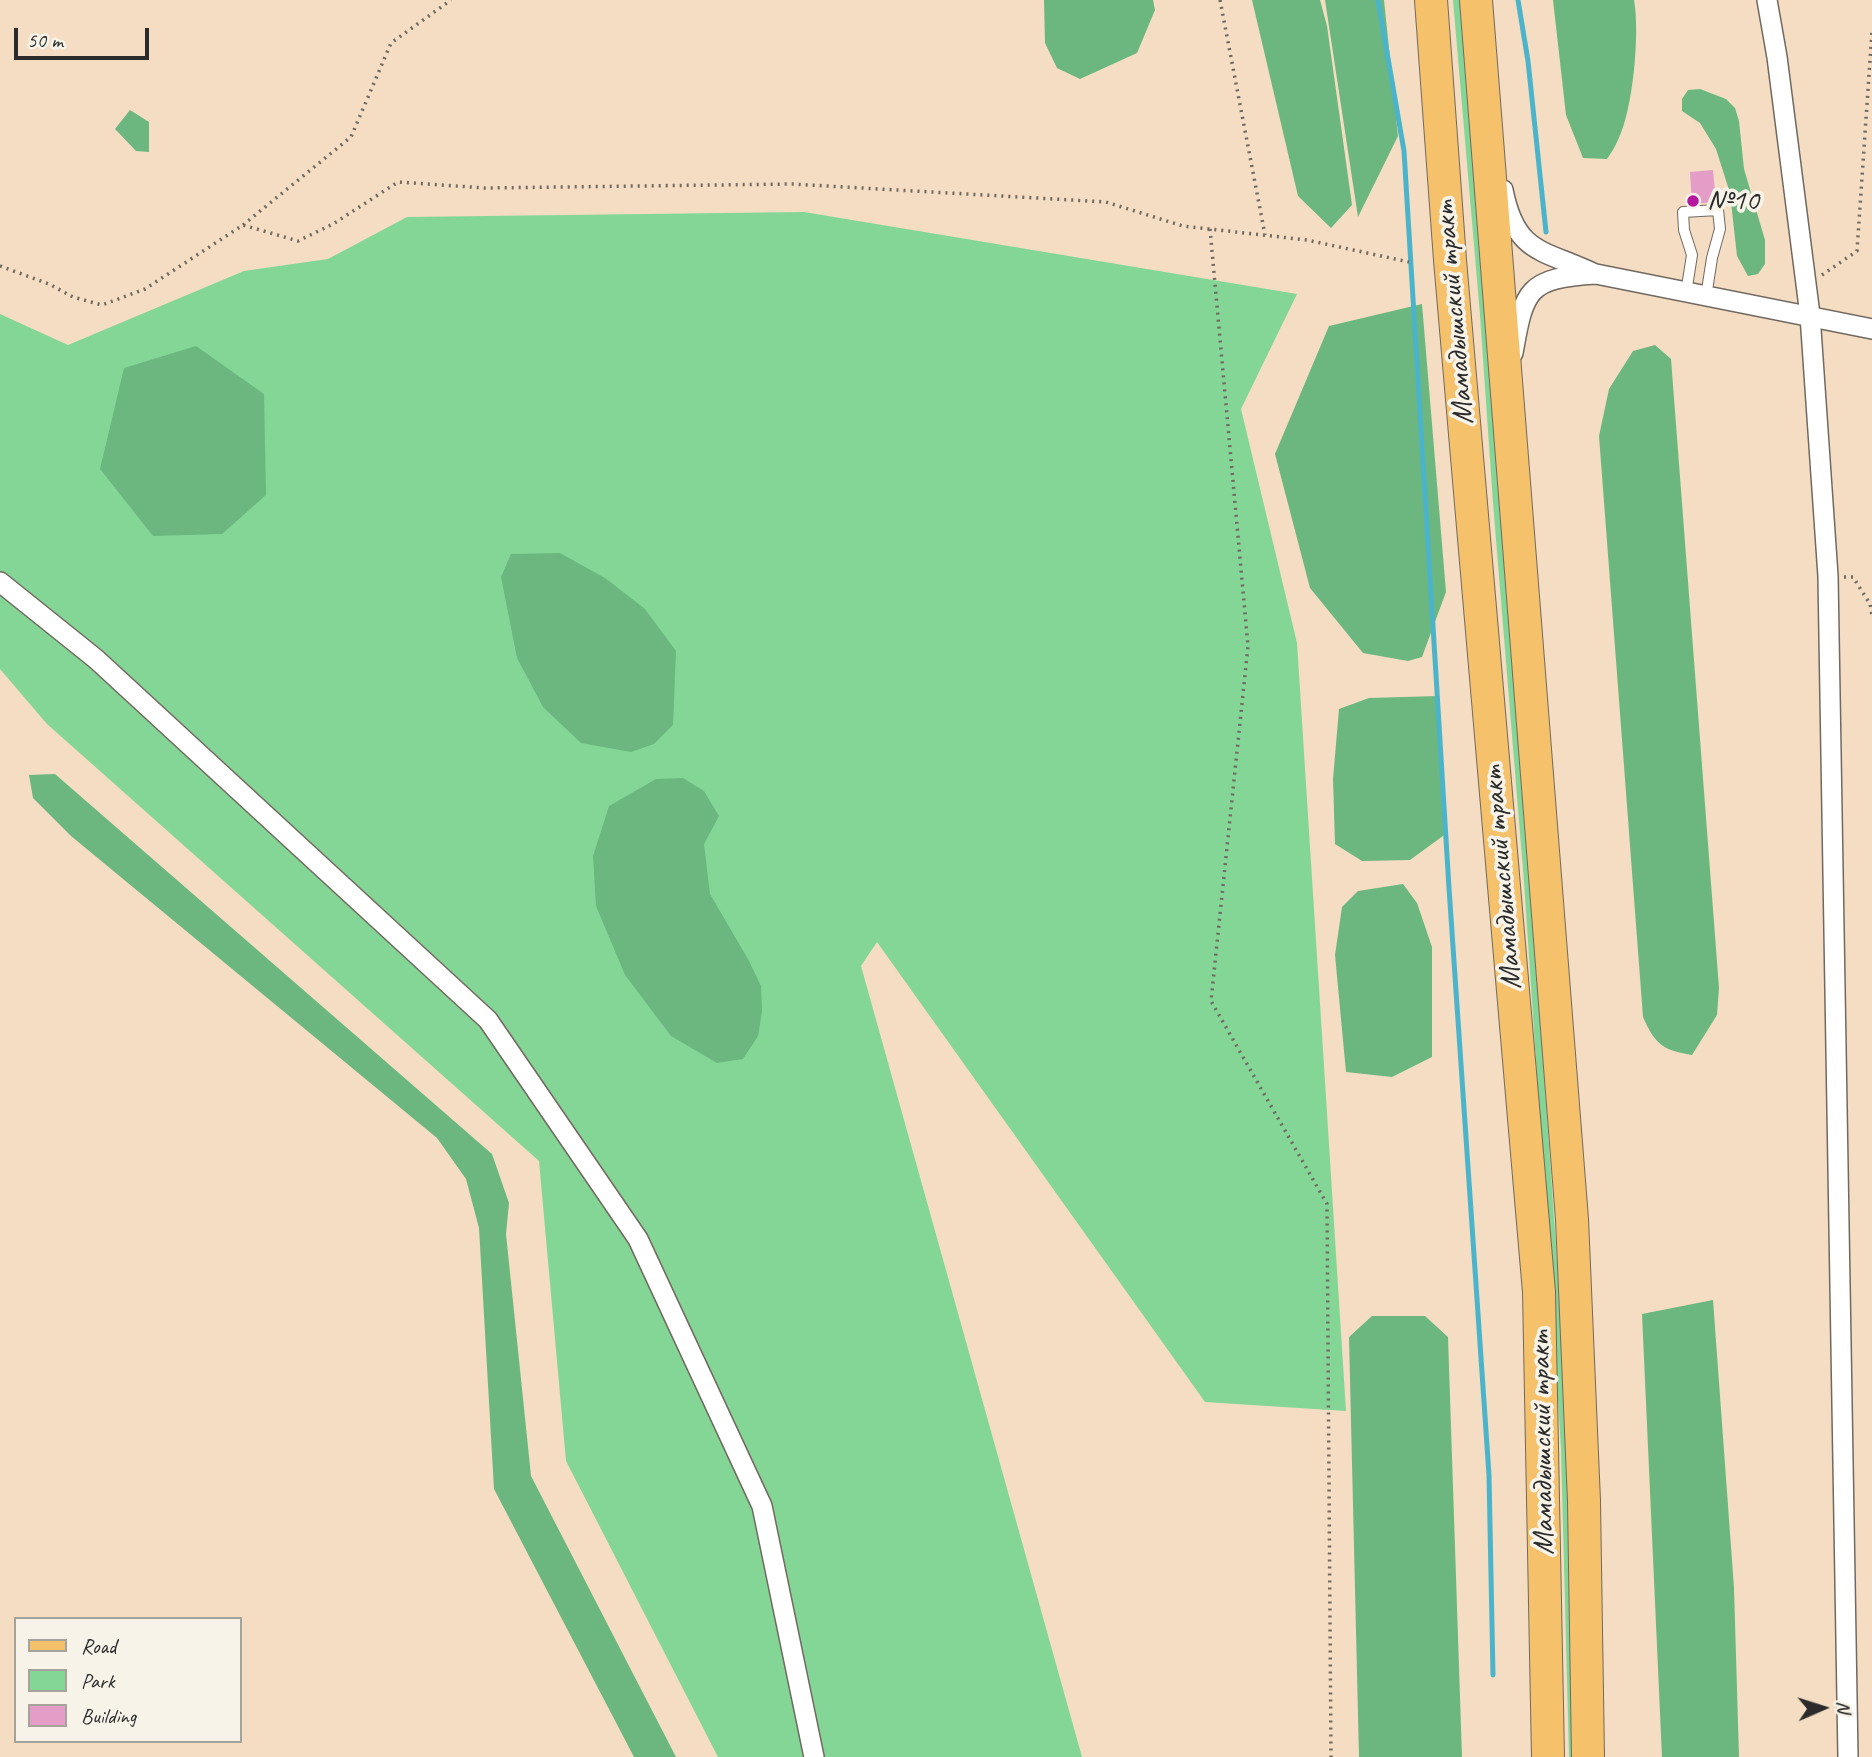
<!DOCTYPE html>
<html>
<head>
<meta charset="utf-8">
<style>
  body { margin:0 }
  #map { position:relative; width:1872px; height:1757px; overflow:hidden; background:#f4ddc2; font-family:Caveat,sans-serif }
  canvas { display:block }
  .legend { position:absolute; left:14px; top:1617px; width:228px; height:126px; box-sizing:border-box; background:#f7f3e8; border:2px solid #a5a39c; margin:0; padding:9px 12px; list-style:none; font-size:21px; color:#2b2b2b }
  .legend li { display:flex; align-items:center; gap:14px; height:35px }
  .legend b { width:35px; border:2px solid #a5a39c }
  .north { position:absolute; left:1788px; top:1673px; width:70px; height:70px; -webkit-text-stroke:5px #f7f3e8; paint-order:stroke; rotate:87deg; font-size:19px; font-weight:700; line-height:28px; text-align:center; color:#2b2b2b }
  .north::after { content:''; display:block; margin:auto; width:24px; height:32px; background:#2b2b2b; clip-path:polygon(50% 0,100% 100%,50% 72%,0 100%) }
  .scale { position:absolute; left:14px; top:28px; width:135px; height:32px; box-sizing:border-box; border:4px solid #2b2b2b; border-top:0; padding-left:9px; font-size:21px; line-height:24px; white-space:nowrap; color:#2b2b2b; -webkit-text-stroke:5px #f7f3e8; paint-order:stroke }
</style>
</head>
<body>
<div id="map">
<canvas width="1872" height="1757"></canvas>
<ul class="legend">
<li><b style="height:9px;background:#f5c16b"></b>Road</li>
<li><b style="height:19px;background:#84d696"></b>Park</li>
<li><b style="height:19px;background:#e49dc7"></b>Building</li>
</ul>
<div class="north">N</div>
<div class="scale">50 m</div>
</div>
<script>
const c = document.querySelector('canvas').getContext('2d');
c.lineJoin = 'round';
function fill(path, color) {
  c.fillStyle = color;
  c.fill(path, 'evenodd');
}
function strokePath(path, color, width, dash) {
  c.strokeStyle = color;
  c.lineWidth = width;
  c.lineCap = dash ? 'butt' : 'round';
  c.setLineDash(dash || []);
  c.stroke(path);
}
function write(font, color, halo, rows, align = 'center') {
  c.font = font + ' Caveat,sans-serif';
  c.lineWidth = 7;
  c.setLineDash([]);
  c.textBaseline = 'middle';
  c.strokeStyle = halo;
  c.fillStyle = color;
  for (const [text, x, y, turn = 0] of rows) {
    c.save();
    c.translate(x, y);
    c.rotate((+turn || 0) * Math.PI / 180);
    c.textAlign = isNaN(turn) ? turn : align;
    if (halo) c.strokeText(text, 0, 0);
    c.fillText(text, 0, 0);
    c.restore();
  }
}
const green = new Path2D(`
  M1453 0H1461L1515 660 1560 1303 1569 1455 1577 1757H1569L1561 1449 1550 1267 1524 882 1493 503 1480 315Z
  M804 212 1297 294 1241 409 1297 643 1346 1411 1205 1402 877 942 861 966 1082 1757H718L566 1461 539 1161 47 724 0 669V314L68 345 244 271 328 259 407 217Z`);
const forest = new Path2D(`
  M1044 0H1153L1155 10 1137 53 1080 79 1057 68 1045 43Z
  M1252 0H1320L1327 26 1352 205 1331 228 1298 196Z
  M1325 0H1384L1398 136 1358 217Z
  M1553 0H1634C1640 33 1633 110 1618 140 1615 147 1611 153 1607 159L1583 158 1566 115Z
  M1700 89 1726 99 1735 108 1739 121 1744 169 1765 240V264L1758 274 1748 276 1737 256 1730 193 1716 149 1700 123 1682 111V99L1688 90Z
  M130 110 149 122V152L136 151 115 129Z
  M1422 304 1446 592 1422 657 1408 661 1363 653 1310 588 1275 454 1329 326Z
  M1655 345 1671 359 1719 988 1717 1015 1692 1055C1662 1050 1655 1044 1643 1017L1599 436 1609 389 1633 351Z
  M196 346 264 394 266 495 222 534 153 536 100 469 124 368Z
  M560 553 605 578 645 609 676 651 673 725 654 744 631 752 581 743 543 707 517 658 501 577 511 554Z
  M1438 696 1447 833 1410 860 1362 861 1335 844 1333 779 1339 709 1369 698Z
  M55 774 492 1154 509 1203 506 1234 531 1476 676 1757H634L494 1489 479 1228 466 1179 437 1138 71 836 33 798 29 775Z
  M683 778 704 791 719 816 704 844 710 894 749 961 761 986 762 1012 758 1036 743 1059 717 1063 671 1036 625 975 596 906 593 856 609 806 656 779Z
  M1403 884 1417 903 1432 947V1057L1392 1077 1346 1072 1335 955 1342 907 1358 891Z
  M1713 1300 1734 1588 1739 1757H1662L1642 1314Z
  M1372 1316H1425L1448 1337 1462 1757H1359L1349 1337Z`);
const stream = new Path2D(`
  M1378 0 1404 151 1449 888 1489 1475 1493 1675
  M1518 0 1528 61 1546 232`);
const building = new Path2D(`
  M1713 170 1716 202 1692 204 1690 172Z`);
const path = new Path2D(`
  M1220 0 1265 235
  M243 225 351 137 391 43 451 0
  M1210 229 1248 646 1211 1001 1327 1204 1331 1757
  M0 266 49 284 73 297 102 305 145 289 243 225 298 241 333 224 398 182 485 188 792 184 1106 202 1183 226 1307 240 1409 262
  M1822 275 1857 251 1872 31
  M1844 577H1853L1870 604 1872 616`);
const lane = new Path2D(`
  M1686 293 1692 255 1684 230 1683 212 1718 210 1720 229 1712 258 1706 297`);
const street = new Path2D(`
  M1767 0 1777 57 1810 315 1828 576 1848 1757
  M1503 190C1516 255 1543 249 1595 274
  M1513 353C1524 289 1528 278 1596 274L1872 329
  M0 582 96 659 488 1020 638 1239 762 1506 814 1757`);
const primary = new Path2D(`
  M1431 0 1450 260 1539 1292 1548 1757
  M1476 0 1572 1219 1584 1501 1588 1757`);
const markers = [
  [1693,201,7,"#b5179e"]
];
const poiNames = [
  ["№10",1707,201]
];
const streetNames = [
  ["Мамадышский тракт",1455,313,-95],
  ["Мамадышский тракт",1503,878,-95],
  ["Мамадышский тракт",1543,1443,-91]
];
fill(green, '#84d696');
fill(forest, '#6bb77f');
strokePath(stream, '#4cb4ca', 5);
fill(building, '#e49dc7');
strokePath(lane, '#716960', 12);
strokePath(street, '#716960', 22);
strokePath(primary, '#716960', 34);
strokePath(path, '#716960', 3.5, [2, 5]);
strokePath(lane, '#fff', 10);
strokePath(street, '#fff', 19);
strokePath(primary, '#f5c16b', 32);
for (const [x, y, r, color] of markers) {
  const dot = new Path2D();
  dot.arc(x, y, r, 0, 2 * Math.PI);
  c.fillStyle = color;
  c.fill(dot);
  strokePath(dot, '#f7f3e8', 2.5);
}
write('30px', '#2b2b2b', '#f7f3e8', poiNames, 'left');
write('30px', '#2b2b2b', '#f7f3e8', streetNames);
</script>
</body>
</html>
